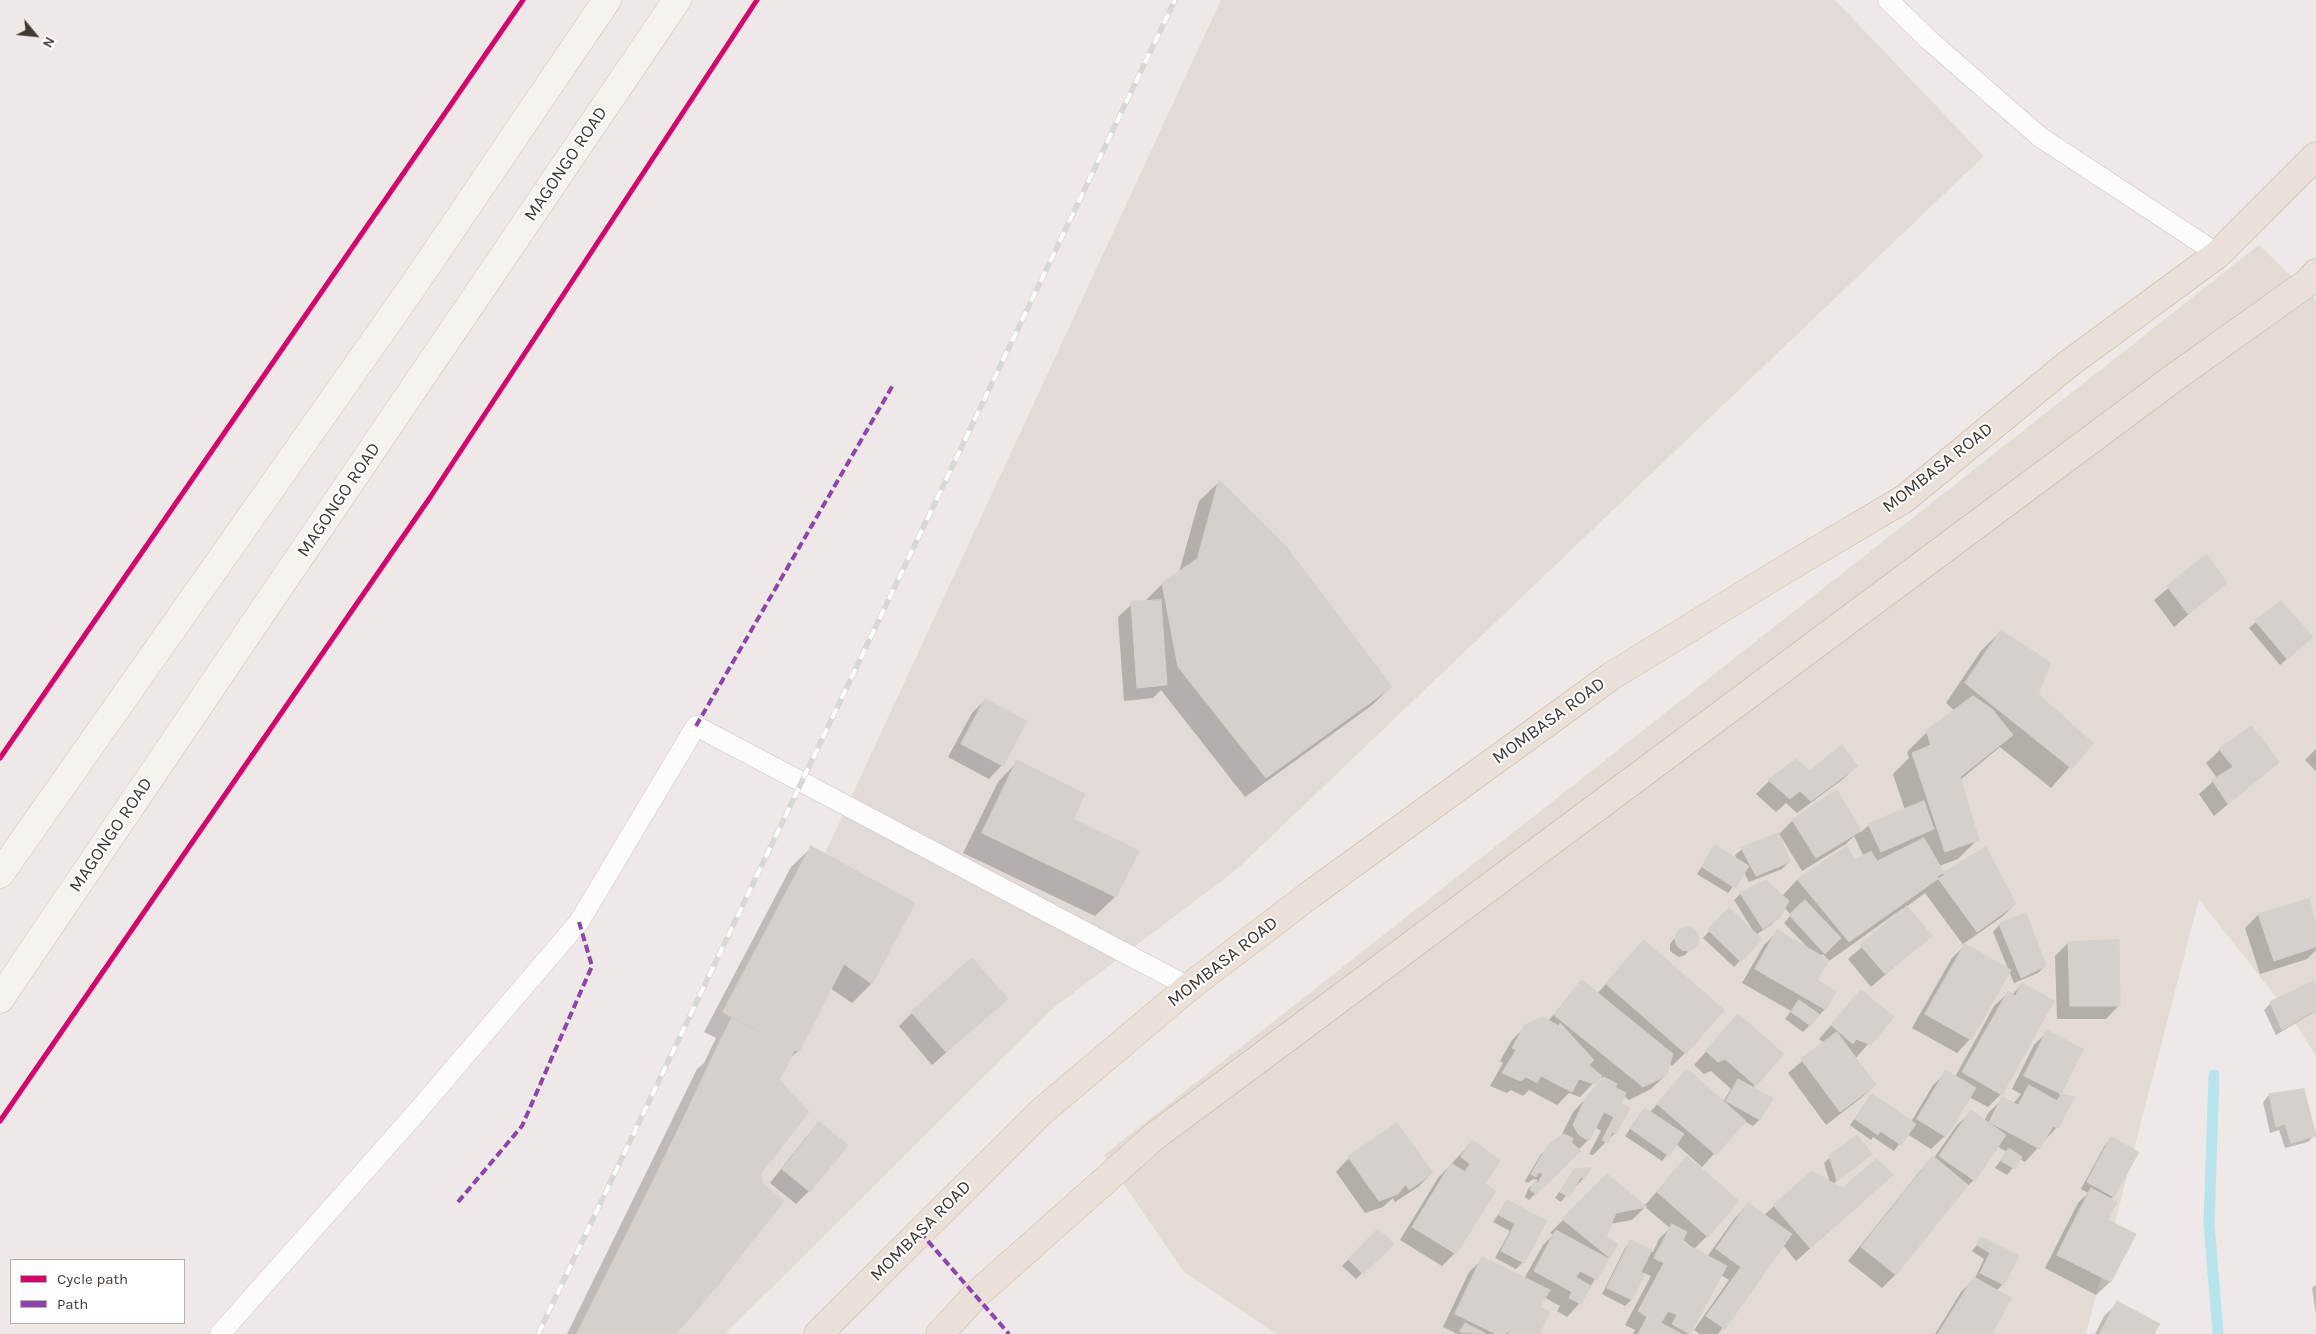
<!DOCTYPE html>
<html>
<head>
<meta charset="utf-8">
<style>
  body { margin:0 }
  #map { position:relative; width:2316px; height:1334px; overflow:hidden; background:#eee9e6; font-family:Karla,sans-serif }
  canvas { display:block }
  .legend { position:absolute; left:10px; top:1259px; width:175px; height:65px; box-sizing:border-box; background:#fff; border:1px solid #b3b0ad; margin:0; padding:6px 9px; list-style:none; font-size:15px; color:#423933 }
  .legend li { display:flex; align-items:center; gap:10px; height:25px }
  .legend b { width:25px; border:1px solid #b3b0ad }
  .north { position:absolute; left:10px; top:10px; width:50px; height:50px; -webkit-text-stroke:4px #fff; paint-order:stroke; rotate:118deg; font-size:14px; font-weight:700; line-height:20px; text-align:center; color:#423933 }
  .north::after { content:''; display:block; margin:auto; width:18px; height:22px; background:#423933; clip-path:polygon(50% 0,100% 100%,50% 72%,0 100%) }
</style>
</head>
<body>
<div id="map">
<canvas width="2316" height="1334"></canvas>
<ul class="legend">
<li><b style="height:6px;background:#d6006c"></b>Cycle path</li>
<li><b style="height:6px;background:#8e44ad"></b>Path</li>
</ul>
<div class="north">N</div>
</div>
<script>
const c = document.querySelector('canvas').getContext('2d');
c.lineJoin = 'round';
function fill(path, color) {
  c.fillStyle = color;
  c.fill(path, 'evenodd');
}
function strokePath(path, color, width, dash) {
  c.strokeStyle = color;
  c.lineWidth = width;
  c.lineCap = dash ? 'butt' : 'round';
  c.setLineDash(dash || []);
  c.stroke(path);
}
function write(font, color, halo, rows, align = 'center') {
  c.font = font + ' Karla,sans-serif';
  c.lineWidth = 4;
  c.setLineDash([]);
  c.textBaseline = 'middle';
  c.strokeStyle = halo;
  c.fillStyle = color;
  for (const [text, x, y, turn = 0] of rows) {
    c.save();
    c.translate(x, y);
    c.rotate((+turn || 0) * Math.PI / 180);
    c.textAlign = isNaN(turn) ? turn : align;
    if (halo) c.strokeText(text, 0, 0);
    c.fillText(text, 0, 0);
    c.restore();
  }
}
const residential = new Path2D(`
  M2259 245 2316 300V1056L2290 1015 2199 899 2086 1334H1276L1183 1271 1104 1155Z`);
const industrial = new Path2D(`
  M1221 0H1835L1984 156 1236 870 1052 1009 725 1334H602Z`);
const shadow = new Path2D(`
  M1219 482 1391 687 1371 706 1245 797 1161 690 1153 698 1124 701 1118 617 1132 604 1144 602 1162 584 1179 572 1199 501Z
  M2207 556 2225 583 2174 627 2154 600Z
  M2256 622 2305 644 2280 665 2249 628Z
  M2001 631 2036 694 2091 743 2051 788 2000 747 1960 780 1978 839 1958 859 1939 866 1944 875 2015 904 2002 917 1963 944 2009 971 1993 932 1999 925 2026 915 2045 966 2038 973 2014 983 2009 971 1970 1039 1957 1053 1912 1028 1952 958 1964 946 1925 893 1906 907 1930 936 1871 987 1848 959 1904 911 1902 909 1829 961 1823 954 1821 956 1815 981 1825 1009 1803 1032 1785 1019 1791 1011 1742 983 1764 945 1777 932 1808 948 1784 923 1791 915 1784 907 1772 924 1756 935 1761 939 1734 967 1703 938 1729 910 1754 932 1734 900 1740 894 1766 881 1782 896 1797 880 1846 847 1854 862 1864 857 1854 836 1846 844 1802 871 1780 835 1789 862 1782 869 1749 882 1744 872 1728 893 1697 874 1715 847 1738 861 1735 855 1742 849 1779 834 1792 821 1837 792 1861 832 1869 825 1905 810 1893 774 1909 758 1907 752 1927 732 1955 711 1946 703 1981 651Z
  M985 700 1002 765 989 779 948 757 972 713Z
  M2252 727 2278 762 2214 816 2199 794 2217 778 2206 763 2220 750Z
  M2316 749V771L2305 760Z
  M1017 762 1071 820 1137 851 1115 897 1095 916 963 853 998 782Z
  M1857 766 1843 779 1797 813 1786 803 1776 812 1756 794 1769 781Z
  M811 848 913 904 871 984 852 1003 830 988 798 1051 788 1060 777 1081 760 1173 674 1334H567L697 1069 704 1063 716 1038 704 1032 791 867Z
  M2258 915 2316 928V950L2307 959 2260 974 2245 928Z
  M1686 928 1696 933 1698 939 1685 955 1679 957 1670 951V944L1680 931Z
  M1644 941 1685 1053 1672 1066 1669 1063 1665 1076 1651 1089 1629 1100 1623 1095 1619 1103 1615 1133 1593 1155 1589 1154 1601 1131 1595 1127 1588 1140 1578 1150 1579 1151 1529 1200 1525 1197 1528 1189 1538 1180 1533 1179 1528 1183 1525 1181 1541 1154 1560 1138 1573 1112 1604 1080 1600 1076 1580 1097 1569 1093 1557 1105 1529 1090 1523 1096 1511 1090 1507 1093 1490 1086 1503 1063 1500 1061 1512 1040 1526 1026 1548 1021 1582 982 1597 994Z
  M2068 943 2119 1005 2106 1019H2057L2055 956Z
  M2022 984 2001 1094 1988 1107 1969 1097 1945 1136 1931 1149 1907 1134 1894 1151 1873 1137 1871 1140 1850 1125 1872 1095 1911 1122 1933 1085 1947 1072 1955 1077 1994 1006 2008 993 2012 995Z
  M2316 989V1011L2276 1035 2264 1010 2271 1003Z
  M1861 991 1892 1017 1855 1059 1875 1085 1861 1098 1826 1125 1788 1073 1824 1043 1819 1039Z
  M1006 999 932 1065 899 1026 912 1013Z
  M1738 1016 1755 1085 1752 1088 1771 1099 1759 1120 1753 1126 1744 1121 1702 1167 1676 1144 1662 1161 1625 1136 1639 1116 1645 1109 1650 1112 1687 1071 1723 1102 1731 1089 1711 1071 1704 1074 1694 1065Z
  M2047 1032 2082 1050 2059 1095 2073 1098 2057 1127 2025 1162 2020 1159 2007 1175 1995 1168 2007 1152 1997 1146 1974 1180 1960 1193 1895 1275 1882 1288 1848 1261 1920 1171 1934 1158 1957 1125 1971 1112 1984 1121 1989 1112 2003 1099 2013 1104 2021 1094 2012 1089 2034 1045Z
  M2303 1090 2314 1136 2308 1142 2285 1148 2279 1130 2270 1133 2263 1102 2269 1095Z
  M819 1124 809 1191 796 1204 770 1183 806 1137Z
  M2112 1138 2113 1196 2110 1200 2107 1220 2135 1235 2110 1282 2096 1295 2045 1268 2078 1203 2088 1193 2081 1189 2105 1145Z
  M1472 1142 1484 1185 1455 1253 1442 1266 1400 1240 1438 1178Z
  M1870 1154 1833 1184 1842 1190 1878 1188 1796 1261 1783 1245 1718 1334H1700L1694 1330 1729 1280 1721 1275 1689 1334H1633L1635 1330 1625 1325 1651 1276 1644 1273 1631 1300 1625 1306 1602 1294 1625 1248 1632 1241 1653 1252 1659 1239 1670 1228 1645 1207 1632 1220 1609 1224 1604 1236 1609 1257 1580 1303 1567 1317 1557 1311 1560 1306 1544 1297 1539 1308 1538 1334H1457L1443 1327 1469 1272 1483 1259 1524 1279 1543 1245 1553 1235 1550 1233 1607 1176 1644 1206 1687 1158 1707 1236 1694 1249 1682 1239 1680 1243 1707 1257 1735 1218 1748 1204 1764 1215 1812 1173 1830 1183 1824 1163 1830 1157Z
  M1349 1158 1432 1173 1418 1187 1395 1202 1393 1198 1383 1207 1365 1213 1336 1172Z
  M1575 1170 1583 1179 1577 1185 1575 1184 1561 1202 1555 1198Z
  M1507 1202 1545 1222 1523 1262 1516 1269 1495 1258 1510 1231 1493 1222Z
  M1378 1230 1392 1244 1356 1279 1342 1266Z
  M1982 1239 2017 1257 2003 1284 1996 1291 1991 1334H1935L1961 1292 1975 1278 1984 1259 1972 1251Z
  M2316 1285V1315L2312 1288Z
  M2118 1303 2153 1334H2095L2104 1316Z`);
const stream = new Path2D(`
  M2214 1075 2209 1223 2218 1334`);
const building = new Path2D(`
  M1219 480 1284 544 1392 687 1266 778 1178 667 1162 583 1197 559Z
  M2207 554 2227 583 2188 614 2167 586Z
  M1161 600 1167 685 1137 688 1131 602Z
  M2281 601 2313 637 2287 659 2255 621Z
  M2001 630 2051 663 2038 694 2093 743 2072 769 1965 683Z
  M1973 696 1992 709 2013 735 1960 777 1979 840 1945 852 1912 753 1931 745 1926 731Z
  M985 699 1027 721 1003 766 961 744Z
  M2252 726 2279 762 2228 804 2212 780 2233 767 2219 749Z
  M1842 745 1858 766 1811 801 1800 791 1790 799 1768 780 1796 759 1809 771Z
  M1017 760 1085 794 1073 819 1139 851 1116 897 982 833Z
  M1837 790 1861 831 1816 858 1792 820Z
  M1924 801 1934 829 1881 852 1868 824Z
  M1779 833 1790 862 1756 876 1741 848Z
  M1924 838 1945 874 1849 942 1797 879 1847 846 1854 860 1871 851 1877 861Z
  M1715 845 1749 866 1735 888 1702 867Z
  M811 846 915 903 872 984 844 964 834 950 773 918Z
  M1986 847 2016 904 1977 932 1937 877Z
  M1766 880 1789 901 1780 917 1763 929 1740 893Z
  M2309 899 2316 924V947L2274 961 2258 914Z
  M1805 900 1841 938 1825 954 1789 915Z
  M1907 906 1932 936 1885 974 1860 945Z
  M1729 908 1762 939 1741 962 1708 930Z
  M2026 913 2046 966 2021 978 1999 924Z
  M773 918 834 950 844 964 799 1052 723 1012Z
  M1675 939a12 12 0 1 1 24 0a12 12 0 1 1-24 0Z
  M1777 930 1829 960 1817 980 1836 991 1826 1010 1755 969Z
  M1644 940 1724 1010 1686 1054 1606 984Z
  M2119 940 2120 1006H2070L2068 942Z
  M1965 944 2011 970 1971 1040 1925 1014Z
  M972 958 1008 999 946 1052 911 1012Z
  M1582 980 1673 1054 1666 1076 1643 1087 1554 1015Z
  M2314 981 2316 986V1010L2282 1030 2270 1002Z
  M2022 983 2054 1001 2002 1095 1962 1072 2008 991 2015 996Z
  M1861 990 1894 1017 1871 1045 1856 1039 1853 1044 1831 1025Z
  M1799 1000 1819 1014 1811 1026 1791 1012Z
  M1738 1014 1784 1054 1756 1086 1725 1059 1718 1062 1706 1051Z
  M1543 1017 1559 1026 1560 1023 1594 1060 1589 1065 1602 1076 1595 1084 1579 1079 1572 1092 1541 1076 1537 1083 1526 1077 1521 1081 1502 1073 1516 1050 1512 1048 1525 1025Z
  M732 1018 795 1050 779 1080 717 1048Z
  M2047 1030 2083 1049 2061 1094 2024 1076Z
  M1837 1032 1876 1085 1840 1112 1801 1059Z
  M717 1048 779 1080 809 1112 761 1173 685 1116Z
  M1687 1069 1746 1121 1716 1155 1657 1104Z
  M1946 1070 1976 1088 1946 1137 1917 1119Z
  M1604 1077 1617 1084 1615 1087 1626 1093 1621 1103 1630 1108 1616 1134 1612 1132 1608 1143 1602 1140 1614 1117 1604 1112 1589 1141 1579 1135 1573 1125 1586 1097Z
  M1738 1079 1773 1098 1760 1120 1726 1101Z
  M2029 1085 2057 1101 2061 1094 2075 1097 2058 1128 2053 1126 2040 1149 1989 1122 2002 1097 2018 1105Z
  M2304 1089 2316 1136 2291 1143 2285 1124 2276 1127 2269 1094Z
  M1872 1094 1916 1124 1901 1145 1880 1131 1878 1135 1855 1119Z
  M1645 1108 1684 1134 1669 1156 1631 1129Z
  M1971 1110 2006 1135 1975 1181 1939 1156Z
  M685 1116 761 1173 762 1183 723 1233 650 1188Z
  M819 1122 848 1145 810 1192 782 1169Z
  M1397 1123 1433 1173 1409 1190 1406 1184 1398 1194 1379 1201 1348 1157Z
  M1564 1134 1573 1138 1571 1142 1581 1151 1536 1194 1530 1190 1534 1182 1538 1183 1543 1174 1539 1172 1536 1177 1531 1174 1547 1146Z
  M1857 1135 1872 1154 1837 1181 1829 1156Z
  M2111 1137 2139 1152 2114 1197 2087 1182Z
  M1472 1140 1500 1160 1485 1184 1496 1191 1456 1254 1412 1227 1451 1163 1465 1172 1470 1164 1461 1157Z
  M2009 1148 2022 1157 2015 1169 2001 1161Z
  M1687 1156 1739 1201 1708 1237 1657 1192Z
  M1933 1156 1968 1185 1896 1275 1861 1247Z
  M1877 1159 1893 1175 1810 1248 1773 1205 1812 1171 1842 1188Z
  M1591 1168 1584 1180 1581 1177 1569 1197 1560 1192 1574 1169Z
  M1607 1174 1647 1207 1616 1213 1606 1236 1618 1244 1610 1258 1562 1219Z
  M762 1183 784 1201 717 1286 695 1268Z
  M650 1188 723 1233 695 1268 717 1286 676 1334H577Z
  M2091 1188 2117 1202 2083 1268 2057 1255Z
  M1507 1200 1547 1221 1524 1263 1501 1251 1515 1224 1499 1215Z
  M1748 1203 1792 1234 1725 1329 1706 1316 1741 1267 1716 1249Z
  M2108 1220 2136 1234 2111 1282 2083 1268Z
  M1672 1224 1687 1232 1682 1242 1727 1266 1690 1334 1672 1324 1677 1315 1668 1311 1661 1323 1682 1334H1638L1647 1317 1638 1311 1664 1263 1654 1258Z
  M1378 1229 1394 1244 1363 1274 1348 1259Z
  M1556 1230 1609 1259 1597 1280 1580 1271 1576 1277 1591 1286 1581 1304 1569 1298 1572 1292 1534 1271Z
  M1981 1237 2019 1256 2004 1285 1980 1273 1990 1253 1977 1245Z
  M1631 1240 1652 1250 1641 1272 1645 1274 1632 1300 1607 1288Z
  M1482 1257 1550 1290 1540 1307 1550 1312 1539 1334H1511L1506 1332 1505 1334H1496L1455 1314Z
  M1974 1277 2011 1298 1992 1334H1938Z
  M2117 1301 2160 1324 2154 1334H2100Z
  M1465 1323 1485 1333 1484 1334 1460 1332Z`);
const lane = new Path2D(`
  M1888 0 1929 40 2040 137 2218 254
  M220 1334 416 1113 579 922 696 726 1189 987`);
const secondary = new Path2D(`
  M0 874 411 289 607 0
  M0 999 677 0`);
const highway = new Path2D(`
  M818 1334 1041 1112 1189 987 1311 894 1610 677 1784 570 1904 499 2067 365 2218 254 2316 156
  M940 1334 976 1295 1155 1136 2175 377 2307 283 2316 273`);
const rail = new Path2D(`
  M538 1334 1175 0`);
const quiet = new Path2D(`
  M696 726 893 385
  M458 1202 522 1126 592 966 579 922
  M920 1232 1009 1334`);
const cycleway = new Path2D(`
  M0 758 523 0
  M0 1121 431 496 757 0`);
const streetNames = [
  ["MAGONGO ROAD",566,164,-56],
  ["MOMBASA ROAD",1938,468,-38],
  ["MAGONGO ROAD",339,500,-56],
  ["MOMBASA ROAD",1549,721,-36],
  ["MAGONGO ROAD",111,835,-56],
  ["MOMBASA ROAD",1223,962,-38],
  ["MOMBASA ROAD",921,1231,-45]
];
fill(residential, '#e2dad3');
fill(industrial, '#e1dad7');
fill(shadow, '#0003');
strokePath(stream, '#b6e3ec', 11);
fill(building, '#d6d0cd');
strokePath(building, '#d6d0cc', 1);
strokePath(lane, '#cac5c2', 21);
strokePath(secondary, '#cec6be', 29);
strokePath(highway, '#c5b0a1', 29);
strokePath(lane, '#fcfcfb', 20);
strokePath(secondary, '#f6f2ed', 28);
strokePath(highway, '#ebe0d8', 28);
strokePath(rail, '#d8d7d7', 5.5);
strokePath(rail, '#fff', 4, [11]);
strokePath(quiet, '#8e44ad', 4, [8, 4]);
strokePath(cycleway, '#d6006c', 5);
write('18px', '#423933', '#fff', streetNames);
</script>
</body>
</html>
